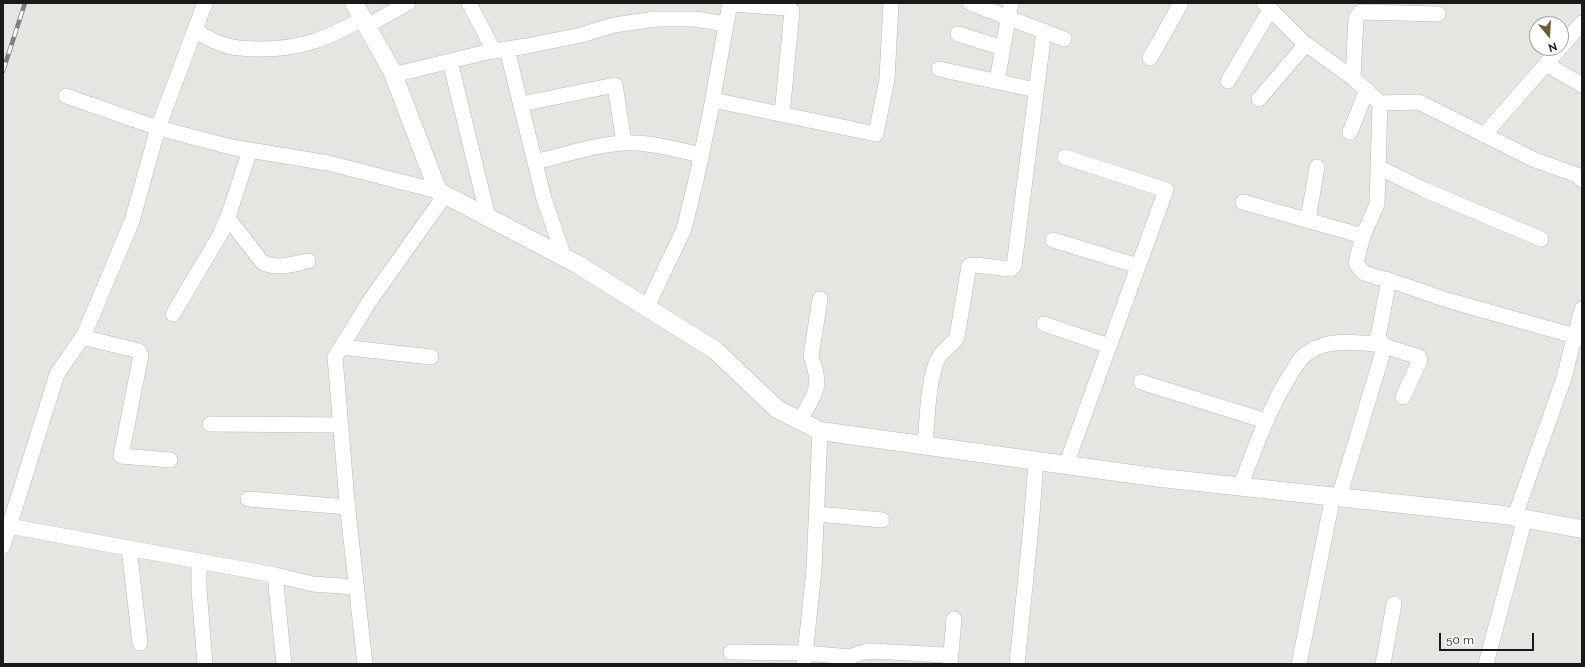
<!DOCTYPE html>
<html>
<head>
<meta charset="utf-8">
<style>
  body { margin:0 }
  #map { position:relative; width:1585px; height:667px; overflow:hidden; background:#e6e5e1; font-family:Raleway,sans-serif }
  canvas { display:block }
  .frame { position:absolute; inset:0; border:4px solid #191917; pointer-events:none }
  .north { position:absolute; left:1529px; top:16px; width:40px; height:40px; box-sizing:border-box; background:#fff; border:1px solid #a3a3a2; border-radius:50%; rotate:162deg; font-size:11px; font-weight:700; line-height:16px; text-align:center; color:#191917 }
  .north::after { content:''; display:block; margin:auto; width:14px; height:18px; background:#6b5c2a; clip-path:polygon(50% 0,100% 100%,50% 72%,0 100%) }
  .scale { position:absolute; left:1439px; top:633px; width:95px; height:18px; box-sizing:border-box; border:2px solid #191917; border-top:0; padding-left:5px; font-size:12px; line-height:14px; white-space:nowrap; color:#191917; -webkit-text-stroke:3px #fff; paint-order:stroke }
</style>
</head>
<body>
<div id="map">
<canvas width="1585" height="667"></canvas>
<div class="frame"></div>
<div class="north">N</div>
<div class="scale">50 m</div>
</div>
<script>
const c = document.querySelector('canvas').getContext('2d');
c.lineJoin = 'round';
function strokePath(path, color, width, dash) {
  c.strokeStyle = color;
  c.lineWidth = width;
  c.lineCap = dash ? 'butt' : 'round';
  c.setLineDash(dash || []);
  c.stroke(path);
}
const minor = new Path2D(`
  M469 3 494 51
  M970 3 1064 39
  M1264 3 1303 42 1353 78 1380 103 1419 102 1535 160 1577 175 1582 180
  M730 4 788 8 792 11 782 114
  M367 26 408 3
  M195 30C204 36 214 42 225 45 236 49 250 49 261 49 303 49 327 38 363 19
  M958 34 1003 48
  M1561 47 1582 23
  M507 49 544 199 564 257
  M1150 58 1181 3
  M450 61 488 217
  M1546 64 1582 85
  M939 69 1036 90
  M393 75 487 52 527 46 581 35 614 25 656 19H695L726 24
  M1353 78 1356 18 1361 12 1438 14
  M997 81 1011 3
  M1228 81 1270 10
  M66 96 158 128 231 147 328 163 438 191
  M1259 99 1306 44
  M713 100 876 134 887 79 891 3
  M1380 103 1377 204 1363 236 1356 262 1357 265 1364 273 1376 277 1389 280 1447 300 1582 338
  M521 104 615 85 624 143
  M1350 132 1367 90
  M1484 135 1560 48
  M1065 157 1166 190 1066 465
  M535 162C564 155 593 145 623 143 647 141 677 150 702 155
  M1378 167 1425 190 1541 239
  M1243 202 1363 236
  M228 218 262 262C276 270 293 264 308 261
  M1308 220 1317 167
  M1053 240 1138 266
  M647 307 684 229 697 176 711 109 730 3
  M173 314 221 233 229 214 250 150
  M1044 324 1109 346
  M82 337 139 351 141 355 121 456 170 460
  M1384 346 1419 357 1420 360 1403 397
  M341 347 431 357
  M1141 382 1266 421
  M800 421 814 395 817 385 816 373 811 356 820 299
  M210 424 341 425
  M925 445C927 423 928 375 939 357 943 349 952 346 957 337L969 266 975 265 1011 269 1014 266 1044 31
  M1240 487C1255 449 1268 410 1290 375 1295 367 1300 357 1309 352 1327 339 1353 342 1374 344L1378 337 1389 280
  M1339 497 1383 352 1384 346 1378 337
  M248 499 348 507
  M817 514 882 520
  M1515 516 1563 381 1582 309
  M9 526 275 575 313 584 356 587
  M3 546 57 374 84 335 132 221 158 128 205 3
  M129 548 140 643
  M199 561V589L205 664
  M275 575 284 664
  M731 652 805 653 850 657 863 652 872 651 945 655
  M365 664 347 502 335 357 371 299 445 195
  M804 664 814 570 820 431
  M950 664 954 619
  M1017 664 1031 527 1036 461
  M1299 664 1333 496
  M1383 664 1394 604
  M1486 664 1525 518`);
const tertiary = new Path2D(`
  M354 3 392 71 438 191 577 264 715 350 777 409 820 431 1161 478 1504 515 1582 529`);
const rail = new Path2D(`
  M3 71 25 3`);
strokePath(minor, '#bbbab6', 16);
strokePath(tertiary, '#bbbab6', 19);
strokePath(minor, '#fff', 15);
strokePath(tertiary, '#fff', 18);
strokePath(rail, '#81807d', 4.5);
strokePath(rail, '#fff', 3, [9]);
</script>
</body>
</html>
